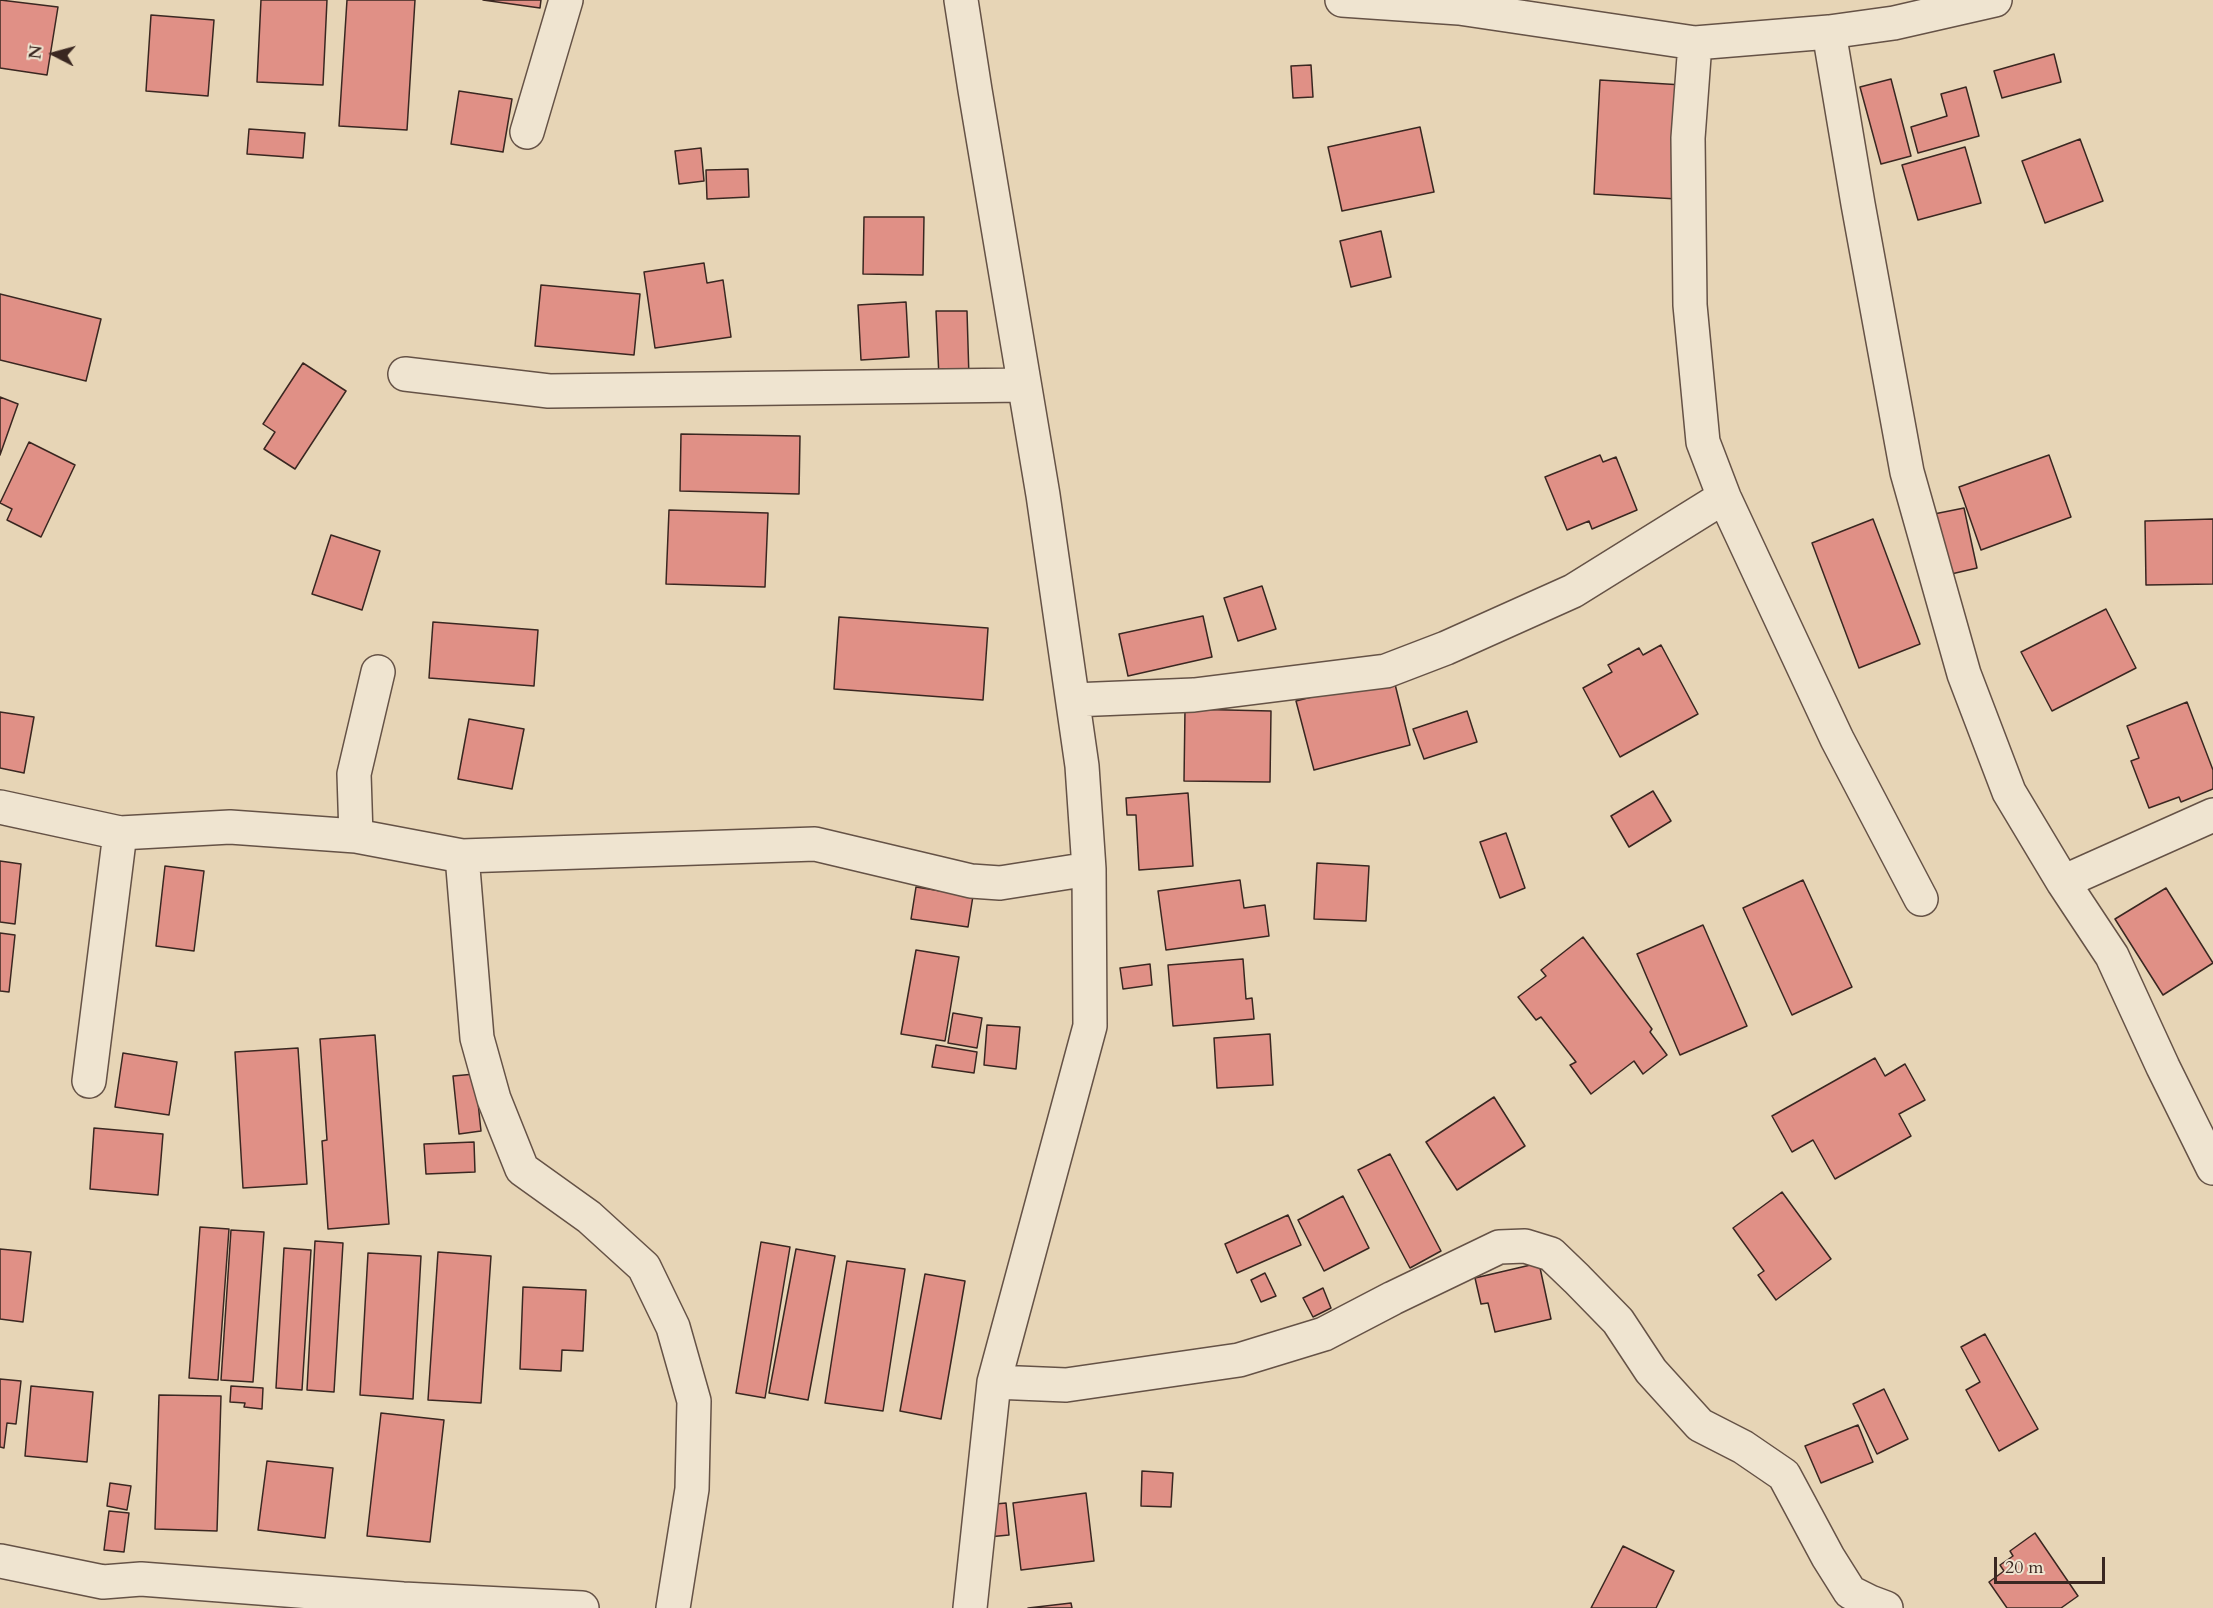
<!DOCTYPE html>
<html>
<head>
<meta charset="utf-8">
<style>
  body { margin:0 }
  #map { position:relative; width:2213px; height:1608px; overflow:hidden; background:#e7d5b6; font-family:Cardo,serif }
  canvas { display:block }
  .north { position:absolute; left:24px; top:24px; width:60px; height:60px; -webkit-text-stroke:4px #efe4d0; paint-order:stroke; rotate:276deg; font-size:16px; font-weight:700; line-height:24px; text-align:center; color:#3a2721 }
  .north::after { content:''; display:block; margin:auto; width:21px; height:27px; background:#3a2721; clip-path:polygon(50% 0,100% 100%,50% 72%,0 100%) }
  .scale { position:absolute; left:1994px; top:1557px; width:111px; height:27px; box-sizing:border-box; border:3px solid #3a2721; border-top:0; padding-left:8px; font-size:18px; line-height:21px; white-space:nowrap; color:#3a2721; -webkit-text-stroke:4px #efe4d0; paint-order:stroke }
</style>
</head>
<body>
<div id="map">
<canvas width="2213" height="1608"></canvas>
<div class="north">N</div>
<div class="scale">20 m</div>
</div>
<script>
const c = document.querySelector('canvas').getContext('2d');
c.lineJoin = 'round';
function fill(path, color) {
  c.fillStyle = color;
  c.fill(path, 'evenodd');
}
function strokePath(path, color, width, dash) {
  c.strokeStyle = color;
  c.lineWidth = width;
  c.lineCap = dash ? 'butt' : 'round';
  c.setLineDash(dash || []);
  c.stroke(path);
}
const building = new Path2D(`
  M0 0 58 7 47 75 0 68Z
  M261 0H327L323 85 257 82Z
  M347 0H415L407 130 339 126Z
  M483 0H541L540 8Z
  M151 15 214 20 208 96 146 91Z
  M2054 54 2061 82 2002 98 1994 71Z
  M1311 65 1313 97 1293 98 1291 66Z
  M1891 79 1911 156 1881 164 1860 87Z
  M1600 80 1683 85 1677 199 1594 194Z
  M1966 87 1979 136 1918 153 1911 127 1947 116 1941 94Z
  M459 91 512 99 503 152 451 144Z
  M1420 127 1434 192 1342 211 1328 147Z
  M249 129 305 133 303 158 247 154Z
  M2080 139 2103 201 2045 223 2022 161Z
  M1965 147 1981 203 1918 220 1902 165Z
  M701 148 704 181 679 184 675 151Z
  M748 169 749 197 707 199 706 170Z
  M864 217H924L923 275 863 274Z
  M1381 231 1391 277 1351 287 1340 241Z
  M704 263 707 283 723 280 731 337 655 348 644 272Z
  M541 285 640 294 634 355 535 346Z
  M0 294 101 319 86 381 0 360Z
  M906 302 909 357 861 360 858 305Z
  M936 311H967L969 378H939Z
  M303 363 346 391 295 469 264 449 275 432 263 424Z
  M0 397 18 404 0 455Z
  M681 434 800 436 799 494 680 491Z
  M29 442 75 465 41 537 7 520 12 509 0 503Z
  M1600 455 1603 462 1616 457 1637 510 1592 529 1589 521 1567 530 1545 477Z
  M2049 455 2071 517 1981 550 1959 487Z
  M1964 508 1977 568 1947 575 1934 514Z
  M669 510 768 513 765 587 666 584Z
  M1873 519 1920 644 1859 668 1812 543Z
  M2213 519V584L2146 585 2145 521Z
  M331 535 380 551 362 610 312 594Z
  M1262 586 1276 629 1238 641 1224 598Z
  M2106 609 2136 668 2052 711 2021 652Z
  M1203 616 1212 657 1128 676 1119 634Z
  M839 617 988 628 983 700 834 689Z
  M433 622 538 630 534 686 429 678Z
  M1661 645 1698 714 1620 757 1583 688 1612 672 1608 665 1639 648 1643 655Z
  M1393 676 1410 745 1314 770 1296 701Z
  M2187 702 2213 770V789L2181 802 2179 797 2149 808 2131 761 2139 758 2127 726Z
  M1185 709 1271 711 1270 782 1184 781Z
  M1467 711 1477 742 1424 759 1413 729Z
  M0 712 34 717 24 773 0 768Z
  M469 719 524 729 512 789 458 779Z
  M1653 791 1671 821 1629 847 1611 816Z
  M1188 793 1193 866 1139 870 1136 815H1127L1126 798Z
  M1506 833 1525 888 1500 898 1480 842Z
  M0 861 21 864 15 924 0 922Z
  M1317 863 1369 866 1366 921 1314 919Z
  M165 866 204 871 194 951 156 946Z
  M1240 880 1244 908 1265 905 1269 936 1166 950 1158 891Z
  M1803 880 1852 987 1792 1015 1743 908Z
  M916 887 973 896 968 927 911 919Z
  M2166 888 2213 963 2163 995 2115 919Z
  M1703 925 1747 1026 1680 1055 1637 954Z
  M0 933 15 935 9 992 0 991Z
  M1583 937 1652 1029 1650 1032 1667 1055 1643 1074 1634 1061 1591 1094 1570 1065 1576 1062 1541 1017 1536 1020 1518 997 1546 976 1541 970Z
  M916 950 959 957 945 1041 901 1034Z
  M1243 959 1246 999 1252 998 1254 1019 1173 1026 1168 965Z
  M1150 964 1152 985 1123 989 1120 968Z
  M953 1013 982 1018 977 1048 948 1043Z
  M987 1025 1020 1027 1016 1069 984 1065Z
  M1270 1034 1273 1085 1217 1088 1214 1038Z
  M375 1035 389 1224 328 1229 322 1141 327 1140 320 1039Z
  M936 1045 977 1052 974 1073 932 1067Z
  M298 1048 307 1184 243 1188 235 1052Z
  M123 1053 177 1062 169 1115 115 1107Z
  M1875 1058 1885 1076 1905 1064 1925 1100 1899 1114 1911 1136 1835 1179 1813 1140 1792 1152 1772 1116Z
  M475 1074 481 1131 459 1134 453 1076Z
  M1494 1097 1525 1146 1457 1190 1426 1142Z
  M94 1128 163 1134 158 1195 90 1189Z
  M474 1142 475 1172 426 1174 424 1144Z
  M1390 1154 1441 1251 1410 1268 1358 1170Z
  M1782 1192 1831 1259 1776 1300 1758 1275 1764 1271 1733 1228Z
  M1343 1196 1369 1248 1324 1271 1298 1220Z
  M1288 1215 1301 1245 1237 1273 1225 1244Z
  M200 1227 229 1229 218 1380 189 1378Z
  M231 1230 264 1232 253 1382 221 1380Z
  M315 1241 343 1243 334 1392 307 1390Z
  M761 1242 790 1247 765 1398 736 1393Z
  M284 1248 311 1250 302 1390 276 1388Z
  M0 1249 31 1252 23 1322 0 1319Z
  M796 1249 835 1256 808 1400 769 1393Z
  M438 1252 491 1256 481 1403 428 1400Z
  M368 1253 421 1256 413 1399 360 1395Z
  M847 1261 905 1269 883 1411 825 1403Z
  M1539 1263 1551 1319 1495 1332 1488 1303 1481 1304 1475 1278Z
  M1265 1273 1276 1296 1261 1302 1251 1280Z
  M925 1274 965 1281 941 1419 900 1411Z
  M523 1287 586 1290 583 1351 562 1350 561 1371 520 1369Z
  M1323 1288 1331 1308 1313 1317 1303 1298Z
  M1985 1334 2038 1429 1999 1451 1966 1390 1980 1382 1961 1347Z
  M0 1379 21 1381 16 1424 7 1423 4 1448 0 1447Z
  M31 1386 93 1392 87 1462 25 1456Z
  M231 1386 263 1388 262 1409 244 1407 245 1403 230 1402Z
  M1884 1389 1908 1439 1877 1454 1853 1404Z
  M159 1395 221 1396 217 1531 155 1529Z
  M381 1413 444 1420 430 1542 367 1536Z
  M1858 1425 1873 1462 1821 1483 1805 1446Z
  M267 1461 333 1468 325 1538 258 1530Z
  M1142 1471 1173 1473 1171 1507 1141 1506Z
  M110 1483 131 1486 127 1510 107 1506Z
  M1086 1493 1094 1561 1021 1570 1013 1503Z
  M1006 1503 1009 1535 988 1537 985 1505Z
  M109 1511 129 1513 124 1552 104 1550Z
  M2035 1533 2078 1596 2061 1608H2007L1989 1582 2004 1571 2000 1565 2013 1556 2010 1551Z
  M1623 1546 1674 1571 1656 1608H1591Z
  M1071 1603 1072 1608H1028Z`);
const minor = new Path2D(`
  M961 0 975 90 1043 495 1082 766 1089 869 1090 1026 994 1382 970 1608
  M1342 0 1459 8 1695 43 1829 32 1894 23 1995 0
  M1829 32 1858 204 1907 472 1964 674 2009 792 2063 882 2112 956 2163 1067 2213 1168
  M1695 43 1688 138 1690 305 1703 442 1724 497 1837 739 1921 899
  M527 132 566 0
  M405 374 549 391 1024 385
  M1073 700 1194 695 1386 671 1446 648 1573 591 1724 497
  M0 807 120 833 230 827 356 836 462 856 815 844 971 881 1000 883 1089 869
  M356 836 354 774 378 672
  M462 856 477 1038 494 1099 522 1169 589 1217 644 1267 673 1327 694 1401 692 1489 673 1608
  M2063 882 2213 815
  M89 1081 120 833
  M994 1382 1066 1385 1239 1360 1324 1334 1393 1298 1499 1247 1525 1246 1551 1254 1577 1279 1618 1321 1651 1371 1700 1425 1743 1447 1784 1475 1828 1557 1850 1592 1870 1602 1886 1608
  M0 1561 103 1582 141 1579 403 1599 582 1608`);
fill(building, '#e09086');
strokePath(building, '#3a2721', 1.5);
strokePath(minor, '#655246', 36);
strokePath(minor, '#efe4d0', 33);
</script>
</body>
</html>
